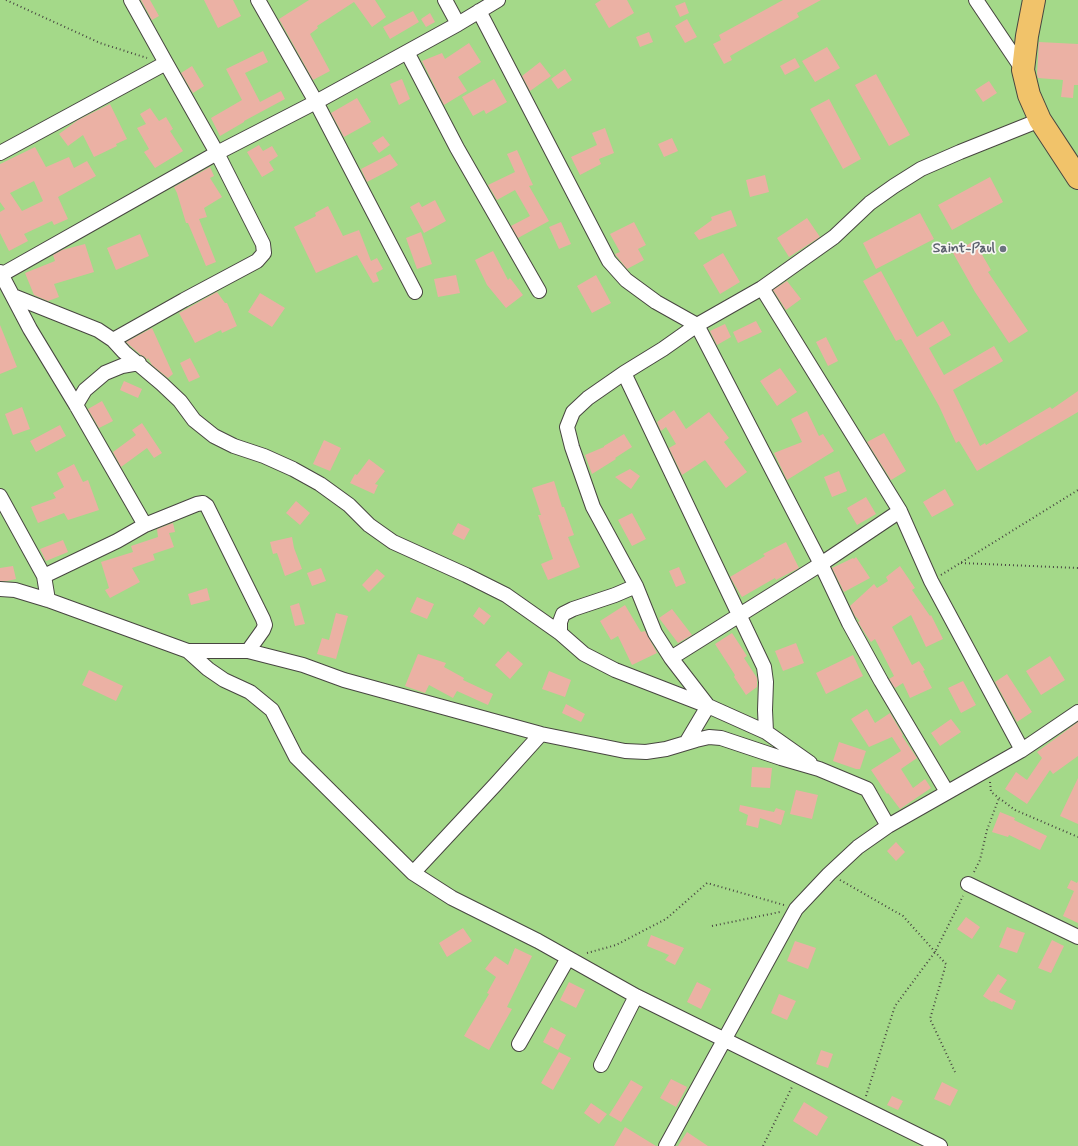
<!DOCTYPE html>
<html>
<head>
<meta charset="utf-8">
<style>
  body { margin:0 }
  canvas { display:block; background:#ebe1bf }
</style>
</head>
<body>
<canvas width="1078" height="1146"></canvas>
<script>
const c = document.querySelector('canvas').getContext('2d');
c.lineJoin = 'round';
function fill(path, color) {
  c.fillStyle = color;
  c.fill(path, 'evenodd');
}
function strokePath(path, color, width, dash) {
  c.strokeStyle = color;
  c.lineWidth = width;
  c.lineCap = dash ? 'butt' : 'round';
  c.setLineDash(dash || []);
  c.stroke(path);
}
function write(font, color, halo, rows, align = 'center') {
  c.font = font + ' Mynerve,sans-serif';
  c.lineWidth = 3.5;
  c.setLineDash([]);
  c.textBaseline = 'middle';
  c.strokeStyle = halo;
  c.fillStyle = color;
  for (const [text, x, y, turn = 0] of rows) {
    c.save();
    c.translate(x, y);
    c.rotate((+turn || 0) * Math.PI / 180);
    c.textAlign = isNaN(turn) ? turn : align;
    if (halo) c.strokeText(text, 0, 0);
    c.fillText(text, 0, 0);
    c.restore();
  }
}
const green = new Path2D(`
  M0 0H1078V1146H0Z`);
const building = new Path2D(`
  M141 0H150L159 16 152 20Z
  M204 0H233L241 16 218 28Z
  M309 0H375L386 17 372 27 354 2 317 26 318 28 310 34 330 71 313 80 279 19Z
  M601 0H627L634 13 609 28 595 4Z
  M783 0H821L797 13 799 17 730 56 732 60 724 64 713 44 721 40 719 35Z
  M685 2 689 13 680 17 675 6Z
  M413 11 419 22 390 39 383 27Z
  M430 13 435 22 426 27 421 19Z
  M687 19 697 37 685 43 675 26Z
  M649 32 653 42 640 47 636 37Z
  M1039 42 1078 44V85H1074L1073 98 1061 97 1063 80 1038 78 1037 74Z
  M469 43 481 62 458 77 467 91 444 105 422 61 442 53 445 59Z
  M827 47 840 68 815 82 802 61Z
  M263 51 268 62 245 73 260 102 281 91 285 99 244 121V122L220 136 211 118 242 100 226 69Z
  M795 58 800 67 785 75 780 66Z
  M540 62 551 76 530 91 522 76Z
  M192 66 204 86 193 93 181 73Z
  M565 69 572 80 558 89 551 79Z
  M876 74 910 135 889 146 855 85Z
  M402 79 410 99 399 105 390 84Z
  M494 79 507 102 486 114 484 110 473 116 462 97Z
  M989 81 997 93 983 102 975 90Z
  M357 98 371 122 344 137 331 113Z
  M829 99 861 159 843 169 810 109Z
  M110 104 127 139 116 144 117 146 94 157 83 135 68 146 59 134 78 120Z
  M150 108 159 121 166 117 173 129 170 131 183 151 155 168 144 152 149 149 137 128 146 124 140 114Z
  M605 128 614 153 599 159 601 164 580 175 571 157 597 145 592 133Z
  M383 136 390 145 379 153 372 143Z
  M672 138 678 151 664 157 658 144Z
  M259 145 263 151 272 146 278 156 269 162 274 170 262 177 247 152Z
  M35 147 46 167 69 157 74 168 87 161 96 176 58 197 68 219 54 225 52 221 24 234 28 241 9 251 0 233V212L5 209 0 202V164ZM34 181 43 201 22 211 10 193Z
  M517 150 533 185 529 186 549 221 518 238 511 226 530 216 515 190 497 200 488 185 515 172 507 154Z
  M390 154 398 165 392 169 367 182 361 169Z
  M210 167 214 176 210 178 222 197 204 208 207 217 199 219 216 262 206 266 188 223H186L177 193 174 187Z
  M765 175 769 192 750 197 746 180Z
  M990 177 1003 202 952 230 938 205Z
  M435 200 446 221 424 233 410 207 419 202 422 207Z
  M328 206 343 236 359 230 371 261 377 258 383 269 376 273 379 281 373 283 357 255 316 273 294 227 316 216 315 213Z
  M731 210 737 226 699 240 694 233 712 220 711 217Z
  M920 213 934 239 876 269 863 243Z
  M807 218 820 237 789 257 777 238Z
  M561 222 571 244 559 249 549 227Z
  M634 222 646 245 638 249 644 260 627 269 615 254 620 252 610 234Z
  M421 232 432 264 417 269 406 238Z
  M140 234 149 256 116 270 107 248Z
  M974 241 991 270 988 272 1028 331 1009 343 975 292 953 253Z
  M85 244 94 272 54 284 59 297 48 301 34 295 25 273 55 261 53 255 62 250Z
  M493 251 508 280 510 278 523 295 506 308 487 285 475 260Z
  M723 253 740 282 720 294 703 265Z
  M881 271 917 337 943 321 951 335 929 348 944 375 994 346 1003 361 953 390 980 446 985 443 986 445 1050 407 1052 409 1078 391V412L977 471 959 441 956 443 939 406 901 339 896 341 863 281Z
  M456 275 460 293 438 297 434 279Z
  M596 275 611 303 592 313 577 286Z
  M787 281 801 299 786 310 773 290Z
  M217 292 225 303H227L237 326 222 333 221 330 195 343 179 313Z
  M260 293 285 308 272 327 248 312Z
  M756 321 762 332 738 343 733 332Z
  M725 324 731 337 717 345 710 331Z
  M0 325 17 367 0 374Z
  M152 328 173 374 168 378 152 365 148 358 147 360 145 357 141 355 126 342Z
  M826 337 838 361 828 366 816 342Z
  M190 358 200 377 189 382 180 363Z
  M780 368 797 392 777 406 760 381Z
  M124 381 142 389 138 398 120 390Z
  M102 401 113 421 99 428 88 409Z
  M22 407 30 429 13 435 5 414Z
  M674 410 686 429 709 412 729 438 724 442 747 472 726 488 705 460 682 475 669 448 676 444 666 427 661 431 657 422Z
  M807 411 819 436 823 434 834 451 787 480 774 453 802 442 791 419Z
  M142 423 162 453 154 458 147 448 121 467 113 452 136 435 132 430Z
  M60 425 66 436 36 452 30 441Z
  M884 433 906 471 891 480 867 442Z
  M624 434 632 447 615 458 616 459 592 474 585 455 604 447V446Z
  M324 440 341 448 330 471 313 464Z
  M369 459 385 471 375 484 378 485 374 494 350 483 355 474 357 475Z
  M74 464 83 482 88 480 99 510 68 520 64 513 38 523 31 507 56 498 53 493 64 487 57 473Z
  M630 469 640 476 631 489 615 477Z
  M839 471 847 491 832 497 824 477Z
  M554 481 562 507H564L574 535 568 537 580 567 548 580 541 564 553 559 538 515H541L532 488Z
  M945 489 954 505 932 517 923 502Z
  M866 497 876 514 857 525 847 508Z
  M296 501 310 513 300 525 286 513Z
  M632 513 646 539 632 546 618 520Z
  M173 523 175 532 169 533 174 547 153 554 155 560 132 568 140 582 110 598 105 590 109 588 101 562 133 552 131 546 158 537 157 529Z
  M458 523 470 529 464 540 452 534Z
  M292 537 294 548 302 569 285 576 277 553 273 554 270 542Z
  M63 540 68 552 46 561 40 549Z
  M786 542 799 568 776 580 775 578 742 597 730 577 765 556 763 554Z
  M856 557 870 578 844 592 832 568 853 558 854 559Z
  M13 566 16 579 7 581H0V568Z
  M900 566 915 588 912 590 930 616 931 615 943 639 926 647 911 615 892 627 912 665 919 661 925 670 923 671 932 688 910 698 903 683 895 688 889 679 894 676 875 639 871 642 866 635 858 622 860 621 855 616 850 606 874 584 877 588 888 581 886 577Z
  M679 567 686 583 676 587 669 571Z
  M321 568 326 581 312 586 307 573Z
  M377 569 385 576 369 592 362 585Z
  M207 588 210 600 191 605 188 594Z
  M417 597 434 604 427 619 410 612Z
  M299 603 305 624 295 626 290 606Z
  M625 605 641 632 645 631 657 653 632 665 618 636 611 640 600 621Z
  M479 607 491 616 484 625 473 616Z
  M672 609 692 635 678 643 659 618Z
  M336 613 348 616 336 659 317 654 322 638 329 640Z
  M732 633 747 656 744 658 757 678V687L746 695 734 677 735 675 715 644Z
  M796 643 804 663 783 671 775 651Z
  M508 651 523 664 510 679 495 665Z
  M418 654 446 663 444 667 464 678 463 680 493 694 488 705 457 691 453 698 429 685 425 693 405 686Z
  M853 655 863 676 826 694 816 673Z
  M1050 656 1065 680 1041 695 1026 671Z
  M89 670 123 686 116 701 82 685Z
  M549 671 571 680 565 697 542 689Z
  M1007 674 1032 712 1017 722 995 682Z
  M963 681 976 705 961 713 948 688Z
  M566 704 585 714 581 722 562 713Z
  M867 709 875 723 890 713 903 735 902 736 917 758 901 769 913 788 925 779 931 788 900 809 888 793 887 794 871 770 901 751 892 737 869 747 851 719Z
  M951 719 961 732 940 746 931 733Z
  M1078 722V756L1053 774 1050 770 1027 804 1005 789 1016 772 1027 780 1042 758 1037 752Z
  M839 742 866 751 860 769H856L833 761Z
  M752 767 772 768 770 788 751 787Z
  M1078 778V824L1060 816Z
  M796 790 818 795 812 819 790 814Z
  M740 805 774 812 776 808 785 811 781 825 760 818 758 828 746 825 748 815 739 811Z
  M1000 812 1015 818 1014 820 1047 836 1040 850 1009 835 1008 837 992 832Z
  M896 842 905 852 896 861 887 851Z
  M1071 880 1077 883 1078 881V923L1063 916 1074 891 1067 888Z
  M966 917 980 927 972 939 957 929Z
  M1007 927 1025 933 1017 953 999 947Z
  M463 928 472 941 447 957 439 943Z
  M651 935 684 948 675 965 665 960 669 955 647 946Z
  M1052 940 1064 946 1051 973 1038 968Z
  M795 941 816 948 808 969 787 961Z
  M515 948 532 956 507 1007 512 1009 489 1050 464 1036 489 994 487 993 496 977 485 969 495 956 508 965Z
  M998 974 1007 980 999 992 1016 1001 1012 1010 993 1001 992 1002 983 996Z
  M569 982 585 990 576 1008 560 1000Z
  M697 982 711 989 701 1009 687 1002Z
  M779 994 796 1001 787 1020 771 1013Z
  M551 1027 566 1035 558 1050 543 1042Z
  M821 1050 833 1054 828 1068 816 1064Z
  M559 1052 571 1058 553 1090 541 1083Z
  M671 1079 687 1087 676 1107 660 1098Z
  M631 1080 643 1087 621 1122 609 1115Z
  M942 1082 958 1090 950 1106 934 1099Z
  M892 1096 903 1101 898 1110 887 1105Z
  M804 1102 828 1117 817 1136 793 1121Z
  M591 1103 607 1114 599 1124 584 1113Z
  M625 1127 656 1146H614Z
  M687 1132 708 1146H678Z`);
const path = new Path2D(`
  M6 0 100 43 147 58
  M961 563 1078 568
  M941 575 1078 490
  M990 782 991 792 1015 810 1078 837
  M974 872 980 860 987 830 999 798
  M840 880 903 916 946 964 930 1019 955 1072
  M712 926 780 912
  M587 953 616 945 666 919 707 883 784 905
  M866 1096 895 1006 935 952 963 896
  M763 1146 792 1087`);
const minor = new Path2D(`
  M258 0 316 102 415 292
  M445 0 458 24
  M976 0 1023 70
  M479 11 609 261 626 280 656 302 697 325 821 564 849 623 881 681 947 792
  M407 52 457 148 539 291
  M0 153 166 63
  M0 272 30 329 76 405 145 525 117 541 44 576
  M1 275 217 153 316 102 458 24 498 0
  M762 288 900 511 931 581 1022 750
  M13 296 98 330 113 340 124 352 162 384 180 401 194 420 214 436 234 446 264 456 293 469 320 484 349 505 369 525 393 542 466 575 506 595 560 633 584 654 615 670 708 706 766 732 810 763
  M113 340 184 300 257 261 264 253 263 244 217 153 166 63 131 0
  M624 373 764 667 766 682 765 710 766 732
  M76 405 85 390 105 373 122 366 139 363
  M0 496 44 576 48 600
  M145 525 197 504 203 503 207 506 263 619 265 625 263 630 248 651
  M0 589 15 590 48 600 188 651H248L303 665 344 680 541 734 625 751 646 752 666 749 696 740 709 737 721 738 781 758 819 769 867 789 888 826 1022 750 1078 712
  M560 633V622L563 614 573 609 615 595 636 586
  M188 651 208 669 224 680 250 692 272 710 296 757 413 873 452 898 538 941 636 996 940 1146
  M671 658 655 633 636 586 593 507 572 447 567 427 573 412 588 398 624 373 663 349 697 325 762 288 834 237 870 203 894 186 921 169 960 152 1040 120
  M686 743 708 706 671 658 821 564 900 511
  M413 873 495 785 541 734
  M968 884 1078 937
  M519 1044 568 958
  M601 1065 636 996
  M666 1146 796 909 829 874 858 847 888 826`);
const trunk = new Path2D(`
  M1034 0 1027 36 1023 70 1029 95 1040 120 1078 178`);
const markers = [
  [1003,249,4,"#6b7280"]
];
const worshipNames = [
  ["Saint-Paul",995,249]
];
fill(green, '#a4d989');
fill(building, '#ebb1a4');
strokePath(minor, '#484641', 16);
strokePath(trunk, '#484641', 24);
strokePath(path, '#484641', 2, [1, 3]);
strokePath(minor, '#fff', 14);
strokePath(trunk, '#f1c36a', 22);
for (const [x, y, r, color] of markers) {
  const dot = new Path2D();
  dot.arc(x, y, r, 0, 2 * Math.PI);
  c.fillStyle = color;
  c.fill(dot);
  strokePath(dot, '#f6f6f2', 1.5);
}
write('bold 14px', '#5b616d', '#f6f6f2', worshipNames, 'right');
</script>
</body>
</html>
